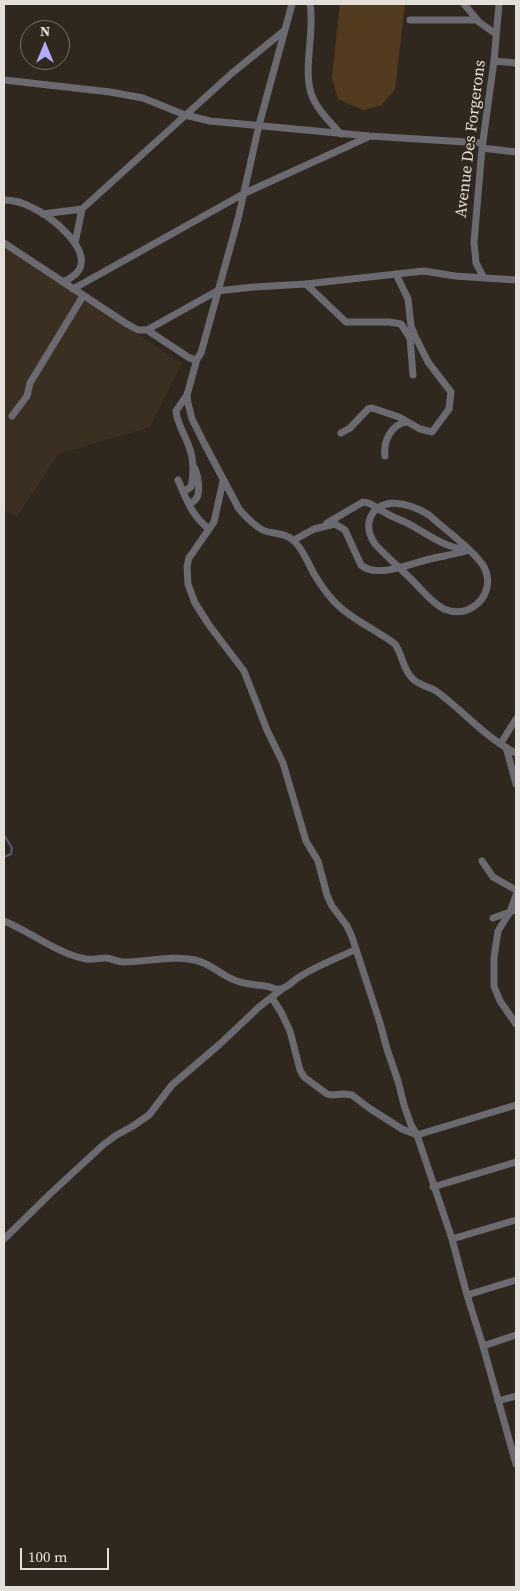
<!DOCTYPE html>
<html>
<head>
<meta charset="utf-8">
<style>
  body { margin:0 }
  #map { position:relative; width:520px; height:1591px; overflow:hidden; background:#30281f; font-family:"Source Serif 4",serif }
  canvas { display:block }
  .frame { position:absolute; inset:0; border:5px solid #e4dfd9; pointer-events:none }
  .north { position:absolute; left:20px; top:20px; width:50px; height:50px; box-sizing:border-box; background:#30281f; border:1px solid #787169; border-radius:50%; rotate:0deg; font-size:14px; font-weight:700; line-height:20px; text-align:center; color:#e4dfd9 }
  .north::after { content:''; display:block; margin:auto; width:18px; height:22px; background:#b1adfa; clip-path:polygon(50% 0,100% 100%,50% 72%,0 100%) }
  .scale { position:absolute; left:20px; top:1548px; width:89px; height:22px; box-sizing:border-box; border:2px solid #e4dfd9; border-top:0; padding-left:6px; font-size:15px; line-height:18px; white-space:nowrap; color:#e4dfd9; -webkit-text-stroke:4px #30281f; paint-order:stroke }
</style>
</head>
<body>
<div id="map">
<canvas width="520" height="1591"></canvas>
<div class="frame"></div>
<div class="north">N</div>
<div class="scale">100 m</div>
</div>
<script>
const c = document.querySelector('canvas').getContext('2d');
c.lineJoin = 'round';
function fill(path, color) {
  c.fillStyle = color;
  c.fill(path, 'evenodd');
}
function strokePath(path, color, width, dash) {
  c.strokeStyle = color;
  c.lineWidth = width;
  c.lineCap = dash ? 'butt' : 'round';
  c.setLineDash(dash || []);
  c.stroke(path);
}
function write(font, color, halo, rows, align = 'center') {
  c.font = font + ' "Source Serif 4",serif';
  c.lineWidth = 4;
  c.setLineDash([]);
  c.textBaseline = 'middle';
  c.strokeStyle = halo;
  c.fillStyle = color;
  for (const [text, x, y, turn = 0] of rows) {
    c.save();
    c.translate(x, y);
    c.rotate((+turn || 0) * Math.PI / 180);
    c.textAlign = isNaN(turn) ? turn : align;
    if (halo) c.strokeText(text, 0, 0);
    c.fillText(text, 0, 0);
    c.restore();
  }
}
const built = new Path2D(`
  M4 248 182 363 150 427 58 454 17 517 4 511Z`);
const green = new Path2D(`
  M340 4H405L395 89 382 105 363 110 338 99 332 78Z`);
const stream = new Path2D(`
  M4 835 12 848 11 854 4 857`);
const minor = new Path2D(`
  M310 4C315 32 303 67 311 93 316 109 330 122 341 134
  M464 4 479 22 496 34
  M410 20H477
  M494 61 516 63
  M4 80 110 92 143 98 185 115 210 121 369 136 483 143
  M482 148 516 152
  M4 200C14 200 24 203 33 208 50 216 89 246 80 268 77 275 69 279 63 282
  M43 214 82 209 231 74 285 30
  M4 243 127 324 138 330H147L188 357 192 359H197L201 353 238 219 259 125 292 4
  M75 243 82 209
  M483 276 476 263 474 242 482 148 494 61 499 4
  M306 284 346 322H389L401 324 410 338 413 375
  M73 289 245 193 368 137
  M147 330 217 291 254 287 306 284 424 271 455 276 516 280
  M197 359 187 395 188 403 192 419 204 443 239 509C246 517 255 527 265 531 275 534 286 533 294 541 303 549 308 563 314 574 319 582 325 592 332 599 348 618 375 629 395 644 402 654 403 669 412 678 418 685 428 686 436 691 463 710 485 738 516 753
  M12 416 27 396 30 383 83 296
  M341 433 350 428 368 409 372 408 399 417 420 429 432 432 449 409 451 392 428 362 415 336 411 326 408 299 396 274
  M385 456C383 442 391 424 407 422
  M178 480C187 500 191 515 209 529
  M223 481 214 522 189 558 187 566 188 584 195 603 209 625 244 671 267 730 283 763 306 841 318 861 327 895 332 906 347 926 352 937 380 1023 387 1049 398 1081 404 1105 411 1125 417 1135 452 1239 467 1295 483 1346 516 1464
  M183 492 191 487C194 473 194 458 188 444 184 433 177 423 176 411L187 395
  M393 503C407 504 417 507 429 515 443 528 475 551 484 567 492 582 486 599 473 607 464 613 454 613 444 609 432 603 422 590 413 581 400 568 387 557 375 544 362 525 370 505 393 503Z
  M189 504C191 503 194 502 196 499 201 492 198 474 194 467
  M327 523 363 502C371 502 377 509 384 512 392 517 401 520 409 524 427 534 444 547 466 550
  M294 540 314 529 335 524 345 530 361 565C377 579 412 563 430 559 443 556 456 554 469 550
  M501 743 516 719
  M506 747 516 784
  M482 861 493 877 516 890
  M516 895 510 912 498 931 494 958V986L500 1001 516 1024
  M493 918 516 910
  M4 921C31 932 58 954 86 959 93 960 99 958 105 958 112 958 117 962 123 962 146 962 173 955 195 960 208 963 217 971 228 977 240 984 252 984 265 986 270 986 274 990 279 989 285 989 291 983 295 980 312 967 337 959 356 949
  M272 998 281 1012 290 1031 300 1070 304 1077 327 1094 332 1095 344 1094 352 1095 369 1108 402 1129 417 1135 516 1105
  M433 1187 516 1162
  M4 1239 51 1193 103 1145 115 1136 133 1126 149 1115 172 1085 220 1044 259 1007 282 989
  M452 1239 516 1220
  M467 1295 516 1280
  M483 1346 516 1335
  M498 1401 516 1396`);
const streetNames = [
  ["Avenue Des Forgerons",471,139,-83]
];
fill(built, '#3b2f21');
fill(green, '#523b1f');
strokePath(stream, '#5a597b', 2);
strokePath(minor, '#6a6a70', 7);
write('16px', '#e4dfd9', '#30281f', streetNames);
</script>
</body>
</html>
